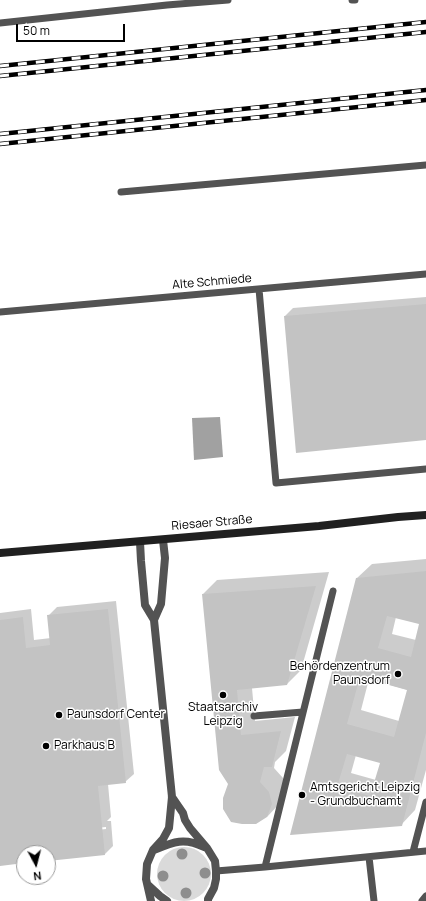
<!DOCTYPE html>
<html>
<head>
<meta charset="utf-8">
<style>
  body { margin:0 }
  #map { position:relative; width:426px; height:901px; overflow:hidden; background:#fff; font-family:Manrope,sans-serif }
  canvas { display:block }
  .north { position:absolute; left:16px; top:845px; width:40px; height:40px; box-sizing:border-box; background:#fff; border:1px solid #999; border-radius:50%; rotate:173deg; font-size:11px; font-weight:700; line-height:16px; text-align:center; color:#000 }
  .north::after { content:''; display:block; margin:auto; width:14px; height:18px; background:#000; clip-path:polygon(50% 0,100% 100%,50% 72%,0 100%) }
  .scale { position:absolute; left:16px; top:24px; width:109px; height:18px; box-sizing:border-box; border:2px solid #000; border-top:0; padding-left:5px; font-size:12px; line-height:14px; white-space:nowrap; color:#000; -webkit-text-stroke:3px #fff; paint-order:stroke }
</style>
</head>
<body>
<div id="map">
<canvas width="426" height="901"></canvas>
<div class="north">N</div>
<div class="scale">50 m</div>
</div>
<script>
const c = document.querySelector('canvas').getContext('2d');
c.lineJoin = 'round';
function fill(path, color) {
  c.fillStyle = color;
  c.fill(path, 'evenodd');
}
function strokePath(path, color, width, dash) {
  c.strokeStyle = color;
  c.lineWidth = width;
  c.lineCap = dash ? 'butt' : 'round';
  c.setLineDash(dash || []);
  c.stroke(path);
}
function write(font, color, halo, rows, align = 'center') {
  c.font = font + ' Manrope,sans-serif';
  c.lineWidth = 3;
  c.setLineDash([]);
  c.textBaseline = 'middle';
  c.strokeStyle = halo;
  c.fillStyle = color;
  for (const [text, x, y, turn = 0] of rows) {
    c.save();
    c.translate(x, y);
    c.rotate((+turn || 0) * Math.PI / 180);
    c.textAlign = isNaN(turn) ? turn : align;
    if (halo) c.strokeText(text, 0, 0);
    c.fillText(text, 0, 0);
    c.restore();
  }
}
const green = new Path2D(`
  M157 874a27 27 0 1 1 54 0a27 27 0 1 1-54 0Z`);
const water = new Path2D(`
  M220 417 223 457 194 460 192 418Z`);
const shadow = new Path2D(`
  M426 297V439L285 316 293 308Z
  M426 559V770L415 810 401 825 291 834 357 578 372 564ZM396 617 420 623 416 640 392 634ZM369 679 408 690 399 721 361 710ZM356 755 381 762 376 780 351 773Z
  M329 572 301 670 287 684 252 688 255 721 295 717 286 751 275 762 274 768 283 778 286 789 281 802 267 817 229 784 203 594 217 580Z
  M116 601 134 774 125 782 108 784 111 817 107 821H111L113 846 105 854 48 860V853H24V862L0 865V840L106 829V827L0 838V613L31 609 34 640 51 638 48 616 57 607Z`);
const building = new Path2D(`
  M426 304V440L296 453 284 316Z
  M426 571V733L402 826 290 835 356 578ZM387 616 419 624 411 657 378 648ZM360 677 407 690 394 737 347 724ZM347 754 380 763 370 796 337 787Z
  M316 586 287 685 237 690 241 735 281 731 272 767H264L260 782 269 792 272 804 267 817 256 824H242L231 822 223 809V798L228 784 219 770 202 594Z
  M108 609 126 783 98 786 105 855 48 861V853H24V863L0 866V620L23 617 26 648 50 645 47 615Z`);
const service = new Path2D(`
  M352 0H355
  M0 23 167 5 228 0
  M121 192 426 165
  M259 289 276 483 426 469
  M0 312 426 274
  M254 716 303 712
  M413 852 426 802
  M369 857 374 901
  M265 867 333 591
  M216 871 265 867 426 851
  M422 901 426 896`);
const minor = new Path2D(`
  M140 542 141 561 145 605 154 620 172 797 169 828 163 839 153 850 147 864 146 879 151 901
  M154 620 161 604 165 558 163 540
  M172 797 183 813 185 820 190 828 207 848 215 861 216 871V879L214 888 208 899V901
  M154 850C173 842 184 837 204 847
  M148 885 160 896 167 901`);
const secondary = new Path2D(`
  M0 553 319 526 398 517 426 515`);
const rail = new Path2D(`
  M0 66 426 22
  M0 76 426 32
  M0 134 426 90
  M0 144 426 100`);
const trees = [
  [182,854],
  [205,873],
  [163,876],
  [186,893]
];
const markers = [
  [398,674,4,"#000"],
  [223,695,4,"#000"],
  [59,715,4,"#000"],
  [46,746,4,"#000"],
  [302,795,4,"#000"]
];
const streetNames = [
  ["Alte Schmiede",212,282,-5],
  ["Riesaer Straße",212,523,-5]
];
const poiNames = [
  ["Behördenzentrum",390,667,"right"],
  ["Paunsdorf",390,681,"right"],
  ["Staatsarchiv",223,708,"center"],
  ["Leipzig",223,722,"center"],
  ["Paunsdorf Center",67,715],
  ["Parkhaus B",54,746],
  ["Amtsgericht Leipzig",310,788],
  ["- Grundbuchamt",310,802]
];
fill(green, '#dadada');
fill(water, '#a1a1a1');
fill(shadow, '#0003');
fill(building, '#c3c3c3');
strokePath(service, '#535353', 7);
strokePath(minor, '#535353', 8);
strokePath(secondary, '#202020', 8);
strokePath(rail, '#000', 4.5);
strokePath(rail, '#fff', 3, [9]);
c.fillStyle = '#8e8e8e';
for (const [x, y] of trees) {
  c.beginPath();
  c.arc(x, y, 5.5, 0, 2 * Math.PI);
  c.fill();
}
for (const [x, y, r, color] of markers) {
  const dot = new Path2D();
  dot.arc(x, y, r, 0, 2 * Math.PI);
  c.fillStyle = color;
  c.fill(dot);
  strokePath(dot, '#fff', 1.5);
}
write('12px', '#000', '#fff', streetNames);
write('12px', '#000', '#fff', poiNames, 'left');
</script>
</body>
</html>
